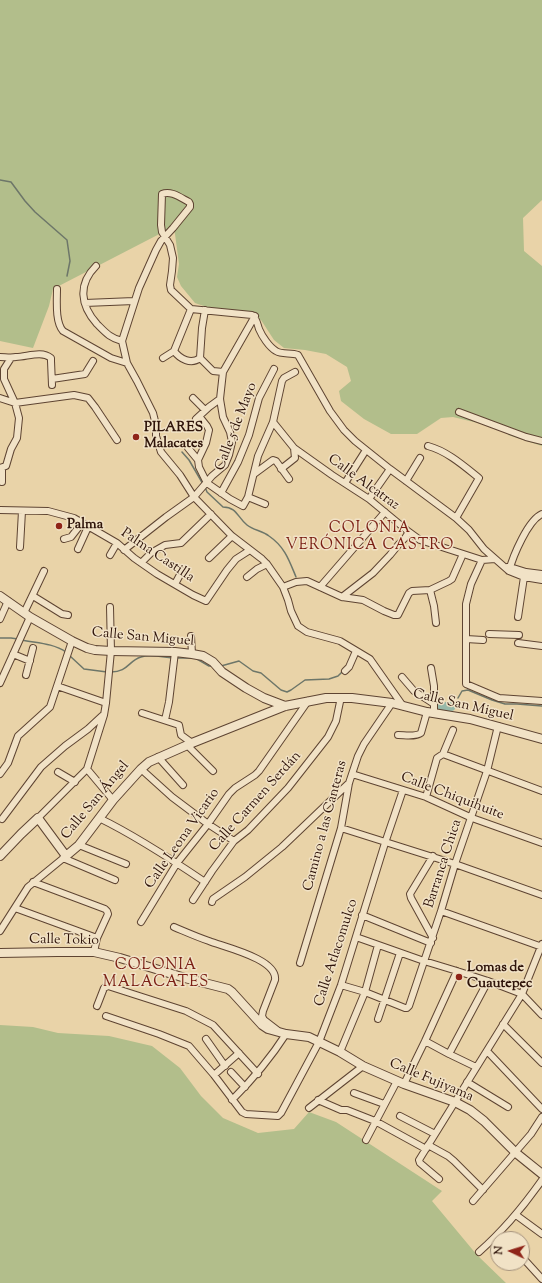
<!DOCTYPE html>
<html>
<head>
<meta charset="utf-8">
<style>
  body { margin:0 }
  #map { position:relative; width:542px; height:1283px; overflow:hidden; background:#e9d3a8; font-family:"Sorts Mill Goudy",serif }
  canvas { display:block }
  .north { position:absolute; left:490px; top:1231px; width:40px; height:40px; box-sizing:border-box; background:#f1e2c6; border:1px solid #a3907b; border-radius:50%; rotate:274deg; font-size:11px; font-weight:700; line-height:16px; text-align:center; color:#2f140a }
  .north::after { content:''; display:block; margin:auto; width:14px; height:18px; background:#8f2418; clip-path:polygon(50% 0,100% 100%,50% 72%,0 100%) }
</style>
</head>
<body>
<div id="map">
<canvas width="542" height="1283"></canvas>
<div class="north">N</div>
</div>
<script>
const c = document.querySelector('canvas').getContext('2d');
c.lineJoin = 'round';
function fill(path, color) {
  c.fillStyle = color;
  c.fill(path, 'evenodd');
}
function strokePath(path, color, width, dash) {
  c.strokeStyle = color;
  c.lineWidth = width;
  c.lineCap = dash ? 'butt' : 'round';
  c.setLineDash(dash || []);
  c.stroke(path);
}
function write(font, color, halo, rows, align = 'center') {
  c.font = font + ' "Sorts Mill Goudy",serif';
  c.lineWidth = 3;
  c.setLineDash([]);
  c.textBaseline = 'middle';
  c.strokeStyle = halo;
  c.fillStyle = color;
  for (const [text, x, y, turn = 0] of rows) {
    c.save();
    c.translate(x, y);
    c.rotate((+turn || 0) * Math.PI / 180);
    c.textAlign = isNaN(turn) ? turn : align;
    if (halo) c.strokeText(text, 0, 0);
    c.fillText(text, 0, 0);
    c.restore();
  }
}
const green = new Path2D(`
  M0 0H542V200L523 218 524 251 542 266V446L508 435 507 430 453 417 441 418 417 434H391L364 419 341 401 339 391 351 381 347 367 326 354 305 350 284 348 274 340 261 320 221 312 195 303 181 286 177 277 179 264 175 234 173 227 53 289 49 306 33 348 0 341Z
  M0 1025 33 1027 58 1033 109 1036 152 1046 180 1068 201 1096 223 1118 258 1133 294 1129 309 1112 336 1122 442 1191 432 1201 477 1255 506 1283H0Z`);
const stream = new Path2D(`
  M0 180 11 182 25 201 35 212 67 240 70 261 67 276
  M182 452 189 460 203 484
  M205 487 207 492 223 507C237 507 237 517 247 525 253 530 263 531 269 536 285 547 289 560 296 577
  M0 638H11L18 639
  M22 640C36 643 53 643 66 652
  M70 656 84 669 107 672
  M176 658H194
  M197 659 209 666H212
  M221 666 239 661 253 671 261 673 281 690 287 692 291 690 305 680 329 679 338 676 343 671
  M111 672C128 672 128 661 141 657 150 654 162 657 172 658
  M458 698 462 691 468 690 492 700 505 704H517L542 706`);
const river = new Path2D(`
  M438 708H442L451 706`);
const minor = new Path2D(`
  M96 266C78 284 80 305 97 324 106 333 110 338 122 341
  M57 289C57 301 55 322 63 331L111 358 127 363
  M85 303 134 301
  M191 309 174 351C180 359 191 365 200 358L213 371 223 372
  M0 357C5 357 11 358 16 357 27 357 41 350 51 358V361L52 385
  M163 358 174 351
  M200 358 202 328 205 310
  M52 379 85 374 93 361
  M0 398 15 403 74 395 88 398 95 407 117 440
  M193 398 205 410
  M459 412 526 437 542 441
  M199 416 207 426 209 430 206 443 198 460 199 467 207 483 230 499 243 506 248 497 258 456 273 422 282 381 284 378 295 372
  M196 419 209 407 220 399
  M273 422 294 448 332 475 369 499 409 532 420 540 482 560 495 559
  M428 446C447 451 464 466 479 478L456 518
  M188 448 198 460
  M0 468 6 466 11 449 17 438 19 418 15 403 4 379V369L11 358
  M281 469 295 458 294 448
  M254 474 273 460 276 461 289 479
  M406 481 420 458
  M2 482V468
  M345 483 366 450
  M221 493 238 462 249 435 259 398 274 369
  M248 497 265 504
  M369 499 390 469
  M0 510 48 511 74 518 117 543 134 558 157 574 193 595 206 601 227 570 236 559 250 550
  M64 539 71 537 82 523
  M20 547 22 511
  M78 549 88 527
  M124 550 166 517 194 497 212 476 225 465 229 455 232 442 230 432 223 417 220 399 223 372 255 316
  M110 555 117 543
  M209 558 232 536
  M482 560 471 584 466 604V684L499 698 542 701
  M141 563 151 553 165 545 181 543 211 514
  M507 567H510L526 572 542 574
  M509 571C513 556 528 520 542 514
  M247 577 257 569 267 564
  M175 584 182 571
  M283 587 296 582 307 581 342 597 363 600 384 611 394 615H398L409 593 412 591 430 590 449 581 452 579 463 554
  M320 587 385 512
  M430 590 434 606 436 623
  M33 596 62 614 68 615
  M342 597 373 573 390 555 399 544 405 538 409 532
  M24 613 44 571
  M518 617 524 577
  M0 619 8 601
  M489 634 519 635
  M191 636 192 654
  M466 639 483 640
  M518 643 542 646
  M13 654 30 661
  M431 668 434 686V713
  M345 671 349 667 356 651
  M26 675 33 648
  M402 677 414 691 434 704
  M0 683 30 617
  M57 686 106 703
  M403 706 370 659 340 641 307 632 298 626 291 611 288 600 283 587 267 564 262 559 232 536 194 497 180 475 161 452 156 436V425L153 413 137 381 127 363 122 341 139 288 156 250 161 241 173 228 190 207V204L189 202C181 198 171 190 162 194L161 225 162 232 170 245 173 258 172 271 170 285 171 290 191 309 252 315C257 319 257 323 259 329 262 336 269 347 276 351 282 355 291 352 298 355L330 411 344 430 355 441 390 469 456 518 469 530 484 549 509 571 524 577 542 580
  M142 713 179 725 181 735 192 743
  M165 720 169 702 175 652
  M398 735C405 735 416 737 421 733L427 712
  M187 745 213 771
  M443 754 542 791
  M158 757 183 785
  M87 769 113 800
  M141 769 172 797 208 824 234 841
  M58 772 75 782
  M0 774 8 763 18 736 50 707 72 641
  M352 774 426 797 472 818 542 843
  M426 797 437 758 443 754 453 730
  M38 818 87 769 104 715 106 703 111 651 110 607
  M99 818C136 836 171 859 205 882
  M2 819 41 767 65 746 88 729 102 716
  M341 828 455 864 542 895
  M79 845 126 864
  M433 856 410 894 411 898 433 938
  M63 858 115 880
  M33 882 105 909 107 911 108 914 97 938 94 952
  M193 900 212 871 234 841 248 830 288 788 328 737 336 721 341 697
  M212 902 213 899 245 877 282 847 349 783
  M15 908 97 938
  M441 911 542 947
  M362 915 431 943
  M141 922 177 863 208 824 229 794 235 788 255 775 259 771 308 701
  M174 927C186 932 197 937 209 941 224 947 278 959 275 980L263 1011 262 1016 264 1020 277 1030
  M0 931 28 887 66 856
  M356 937 424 961 457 971 488 981 522 994 542 1015
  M300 963 341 828 349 783 358 756 364 744 392 703
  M341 985 365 992 405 1008H407L409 1006 441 911 455 864 487 771 498 726
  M97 1006 104 988 108 986 186 1011 213 1025 258 1074
  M106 1016 159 1034 189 1046 214 1075 242 1112 246 1114 278 1116 281 1113 319 1042 341 985 385 843 403 790
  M378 1019 400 953
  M503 1024 542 1063
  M206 1039 225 1066
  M425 1041 449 1054 476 1067
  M487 1051 542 1109
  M340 1052 365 992 378 945
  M449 1054 488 981
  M231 1072 245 1087
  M214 1075 239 1053
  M467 1082 508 1107
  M404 1084 425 1041 457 971
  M354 1093 384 1104
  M232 1100C253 1079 270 1059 286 1034
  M318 1100 341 1110H347L375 1121 426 1149
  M309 1108 363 1066
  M400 1116 435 1134
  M366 1140 397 1081
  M428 1145 448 1156 454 1161 483 1190
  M439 1179 420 1163 419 1160 522 994 542 944
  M473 1201 531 1134 542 1117
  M516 1215 542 1234
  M479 1252C504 1230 523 1207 542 1180
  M522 1257 542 1279`);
const tertiary = new Path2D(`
  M0 596 30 617 72 641 87 648 95 650 111 651 175 652 192 654 203 656 213 662 222 672 246 688 264 698 285 706
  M0 856 21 834 38 818 66 856 79 845 113 800 141 769 149 762 192 743 285 706 326 698H352L392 703 427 712 470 719 542 739
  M0 953 57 952H94L120 958 185 978 228 989 232 992 262 1025 268 1029 286 1034 309 1037 340 1052 363 1066 404 1084 455 1102 470 1110 484 1121 516 1153 542 1174`);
const markers = [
  [136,437,4,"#8f2418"],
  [59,526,4,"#8f2418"],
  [459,977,4,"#8f2418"]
];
const streetNames = [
  ["Calle 5 de Mayo",237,427,-69],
  ["Calle Alcatraz",363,483,36],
  ["Palma Castilla",157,556,34],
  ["Calle San Miguel",143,638,5],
  ["Calle San Miguel",463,706,13],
  ["Calle Chiquihuite",452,797,21],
  ["Calle San Ángel",96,801,-50],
  ["Calle Carmen Serdán",256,802,-48],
  ["Camino a las Canteras",326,826,-75],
  ["Calle Leona Vicario",183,839,-55],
  ["Barranca Chica",444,864,-72],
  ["Calle Tokio",64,941,1],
  ["Calle Atlacomulco",337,953,-72],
  ["Calle Fujiyama",431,1081,23]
];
const poiNames = [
  ["PILARES",144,429],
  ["Malacates",144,445],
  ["Palma",67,526],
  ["Lomas de",467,969],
  ["Cuautepec",467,985]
];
const neighbourhoodNames = [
  ["COLONIA",370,529],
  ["VERÓNICA CASTRO",370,546],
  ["COLONIA",156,966],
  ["MALACATES",156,983]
];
fill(green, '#b2be8b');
strokePath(stream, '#6d7669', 1.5);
strokePath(river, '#97b8a8', 10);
strokePath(minor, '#5e4432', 8);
strokePath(tertiary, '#5e4432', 10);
strokePath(minor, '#f1e2c6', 6);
strokePath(tertiary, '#f1e2c6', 8);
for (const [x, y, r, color] of markers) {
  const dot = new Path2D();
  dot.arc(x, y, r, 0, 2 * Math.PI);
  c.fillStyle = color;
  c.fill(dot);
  strokePath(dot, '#f1e2c6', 1.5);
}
write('14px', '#2f140a', '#f1e2c6', streetNames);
write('bold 14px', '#2f140a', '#f1e2c6', poiNames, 'left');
c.letterSpacing = '1px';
write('15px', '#7a1f14', '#f1e2c6', neighbourhoodNames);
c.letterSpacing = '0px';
</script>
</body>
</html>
